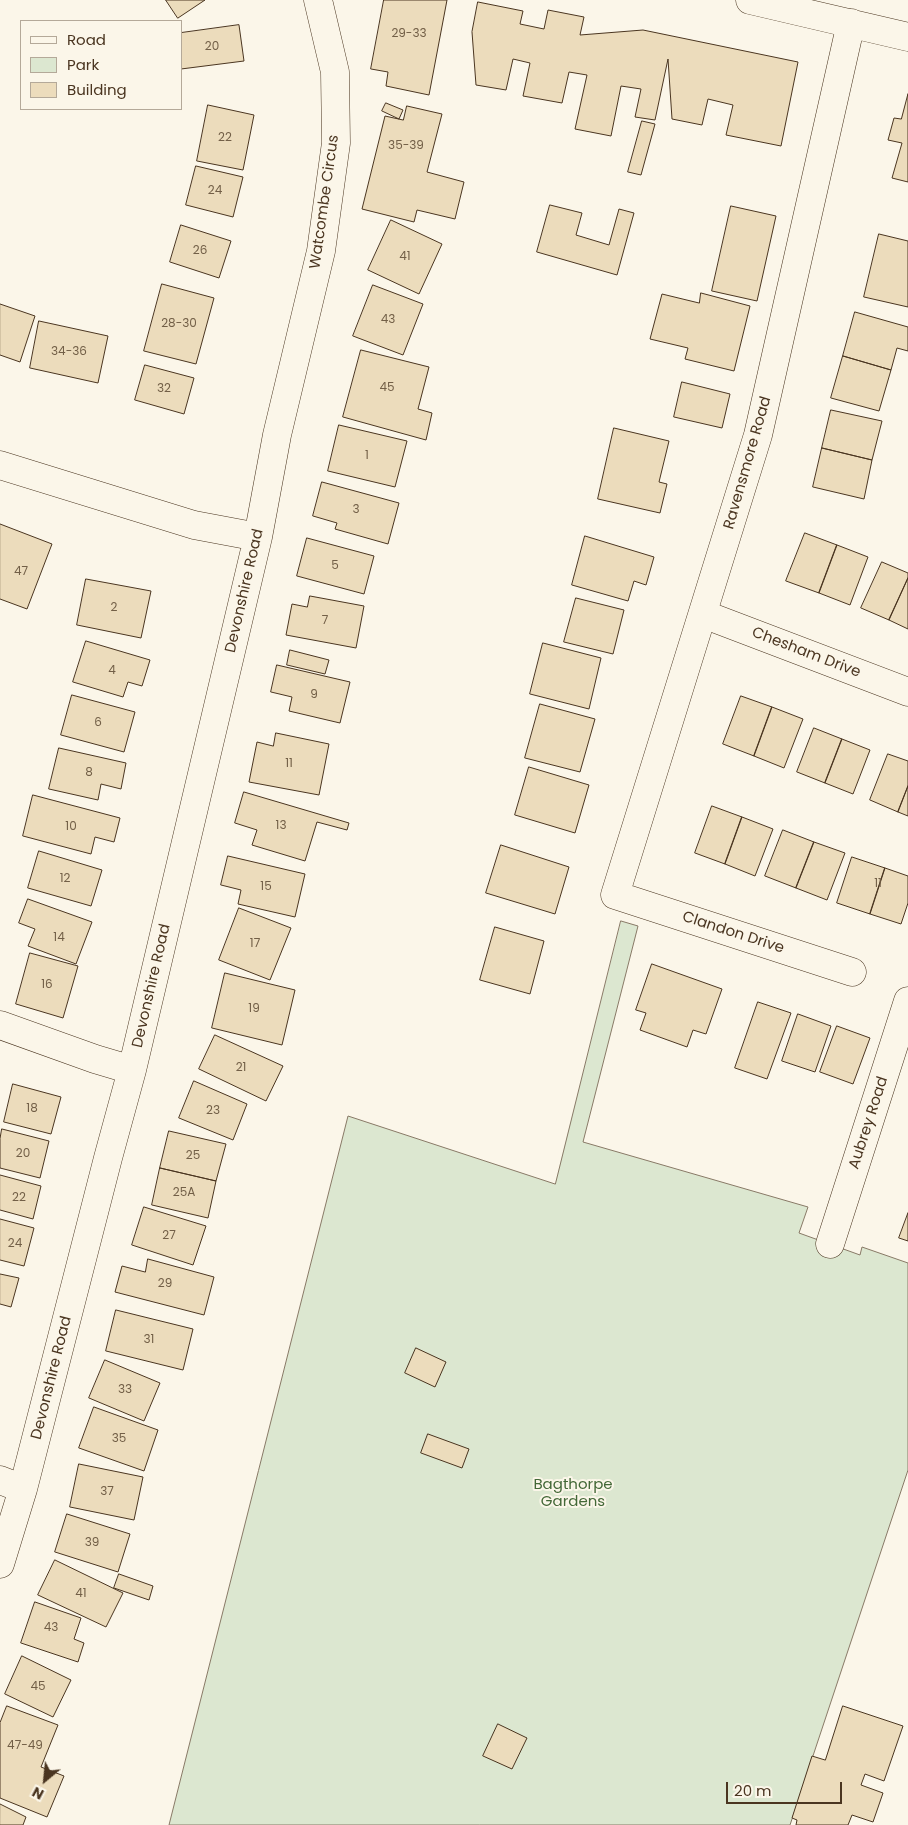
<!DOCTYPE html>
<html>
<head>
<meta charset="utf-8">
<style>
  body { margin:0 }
  #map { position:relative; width:908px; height:1825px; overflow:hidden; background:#fbf6e9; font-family:Poppins,sans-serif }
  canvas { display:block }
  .legend { position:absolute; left:20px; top:20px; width:162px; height:90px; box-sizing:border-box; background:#fbf6e9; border:1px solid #b4a999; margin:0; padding:6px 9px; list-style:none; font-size:15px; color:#4a3520 }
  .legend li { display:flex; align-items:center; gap:10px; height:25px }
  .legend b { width:25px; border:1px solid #b4a999 }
  .north { position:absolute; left:20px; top:1755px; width:50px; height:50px; -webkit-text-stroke:4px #fbf6e9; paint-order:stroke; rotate:208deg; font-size:14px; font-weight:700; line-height:20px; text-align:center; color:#4a3520 }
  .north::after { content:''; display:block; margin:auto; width:18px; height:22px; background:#4a3520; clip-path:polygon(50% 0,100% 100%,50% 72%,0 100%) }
  .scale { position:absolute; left:726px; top:1782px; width:116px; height:22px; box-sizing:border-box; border:2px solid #4a3520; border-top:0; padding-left:6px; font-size:15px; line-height:18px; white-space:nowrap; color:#4a3520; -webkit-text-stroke:4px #fbf6e9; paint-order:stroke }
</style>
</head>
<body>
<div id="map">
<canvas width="908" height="1825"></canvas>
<ul class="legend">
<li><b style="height:6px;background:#fbf6e9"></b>Road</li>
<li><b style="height:14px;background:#dce7d0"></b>Park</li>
<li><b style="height:14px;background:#ecdcbc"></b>Building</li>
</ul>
<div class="north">N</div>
<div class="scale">20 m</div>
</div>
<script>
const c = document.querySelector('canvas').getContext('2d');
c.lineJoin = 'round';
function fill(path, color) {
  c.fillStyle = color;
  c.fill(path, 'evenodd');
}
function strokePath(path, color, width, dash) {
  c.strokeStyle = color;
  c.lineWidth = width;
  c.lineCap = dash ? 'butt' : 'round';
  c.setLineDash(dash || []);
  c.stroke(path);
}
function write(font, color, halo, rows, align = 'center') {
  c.font = font + ' Poppins,sans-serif';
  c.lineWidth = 4;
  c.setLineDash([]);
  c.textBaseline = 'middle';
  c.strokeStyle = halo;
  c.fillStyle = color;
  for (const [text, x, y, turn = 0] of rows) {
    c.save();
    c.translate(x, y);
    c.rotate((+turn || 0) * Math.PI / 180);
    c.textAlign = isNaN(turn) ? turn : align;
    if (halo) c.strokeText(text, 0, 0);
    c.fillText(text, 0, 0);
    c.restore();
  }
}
const green = new Path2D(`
  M621 921 638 926 583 1142 808 1207 799 1233 860 1255 862 1247 908 1263V1470L790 1825H169L348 1116 555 1184Z`);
const building = new Path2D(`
  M166 0H205L178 18Z
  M384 0H447L429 95 386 86 388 72 371 69Z
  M478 2 523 11 520 24 544 29 548 10 584 17 580 35 643 30 798 62 781 146 726 135 733 105 708 99 702 125 672 119 668 59 655 120 635 117 641 89 621 86 611 136 575 129 587 75 569 72 562 103 523 96 530 63 513 59 506 90 476 85 472 32Z
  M239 25 244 61 181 69V33Z
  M908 94V182L892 178 902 143 888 140 894 118 901 119Z
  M386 103 403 110 399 119 382 111Z
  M208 105 254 115 243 170 197 161Z
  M407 106 442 114 427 172 464 182 455 219 417 210 414 222 362 209 385 116 403 120Z
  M642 121 655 124 641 175 628 172Z
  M196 166 243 177 233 217 186 205Z
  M550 205 582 213 576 235 609 245 619 209 634 213 617 275 537 252Z
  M731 206 776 216 757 301 712 291Z
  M391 220 442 244 419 294 368 270Z
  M181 225 231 241 219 278 170 262Z
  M879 234 908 241V307L864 297Z
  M162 284 214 298 196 364 144 351Z
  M373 285 423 304 403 355 353 336Z
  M701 293 750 306 734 371 685 359 688 348 650 339 662 294 699 303Z
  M0 304 35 316 20 362 0 355Z
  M855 312 908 327V351L897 348 891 370 843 356Z
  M39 321 108 336 98 383 30 368Z
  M361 350 429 367 418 409 432 413 426 440 343 417Z
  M843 356 891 370 879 411 831 398Z
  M145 365 194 378 184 414 135 400Z
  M682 382 730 394 722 428 674 417Z
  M831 410 882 421 872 460 822 448Z
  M339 425 407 441 395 487 328 471Z
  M614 428 669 441 659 482 667 484 660 513 598 499Z
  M822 448 872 460 864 499 813 487Z
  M322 482 399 503 388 544 335 529 337 523 313 516Z
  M0 524 52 544 27 609 0 599Z
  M805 533 837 545 819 593 786 581Z
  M585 536 654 557 646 585 634 581 628 601 572 585Z
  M307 538 374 556 364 594 297 576Z
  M837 545 868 557 850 605 819 593Z
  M882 562 908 573V578L889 620 861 608Z
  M908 578V629L889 620Z
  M86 579 151 591 141 638 77 625Z
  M310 596 364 606 356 648 286 635 292 604 307 607Z
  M576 598 624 610 613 654 564 642Z
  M86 641 150 660 142 686 128 682 123 697 73 682Z
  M543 643 601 658 589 709 530 694Z
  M290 650 329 660 325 674 287 665Z
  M277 665 350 682 340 723 289 711 292 697 271 692Z
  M72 695 135 712 124 752 61 735Z
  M741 696 772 707 754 756 723 744Z
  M540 704 595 719 580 772 525 758Z
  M772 707 803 719 784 768 754 756Z
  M814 728 842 739 825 783 797 772Z
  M276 733 329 744 319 795 249 782 257 742 273 746Z
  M842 739 870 750 853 794 825 783Z
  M59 748 126 763 121 789 101 784 98 800 49 789Z
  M888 754 908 761V786L898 812 870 800Z
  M529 767 589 785 575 833 515 815Z
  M908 786V816L898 812Z
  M244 792 349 823 347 830 317 822 305 861 252 845 257 830 235 823Z
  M33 795 120 818 114 842 95 837 91 854 23 836Z
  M712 806 742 817 725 864 695 853Z
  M742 817 773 829 755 876 725 864Z
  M783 830 814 842 796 888 765 876Z
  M814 842 845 853 827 900 796 888Z
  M501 845 569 867 555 914 486 893Z
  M39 851 102 870 91 906 28 888Z
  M228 856 305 874 295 917 238 904 241 890 221 885Z
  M852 857 885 868 870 914 837 903Z
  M885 868 908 876V903L901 924 870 914Z
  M28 899 92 922 76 964 28 946 35 929 19 923Z
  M239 908 291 928 270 980 219 960Z
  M495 927 544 941 530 994 480 980Z
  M30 953 78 966 63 1018 16 1004Z
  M652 964 722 989 706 1034 693 1030 687 1047 640 1030 646 1013 636 1010Z
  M225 973 295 990 282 1045 212 1028Z
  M758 1002 791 1013 767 1079 735 1068Z
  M798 1014 831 1026 815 1072 782 1061Z
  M837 1026 870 1038 853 1084 820 1072Z
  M215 1035 283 1066 266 1101 199 1069Z
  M194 1081 247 1104 233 1140 179 1118Z
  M13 1084 61 1097 51 1134 4 1122Z
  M2 1129 49 1141 40 1178 0 1168V1139Z
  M169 1131 226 1144 216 1181 160 1168Z
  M160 1168 216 1181 208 1218 152 1205Z
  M0 1175 41 1186 33 1219 0 1210Z
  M144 1207 206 1226 193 1265 132 1245Z
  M908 1213V1241L899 1238Z
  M0 1219 34 1228 24 1266 0 1260Z
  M148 1259 214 1277 204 1315 115 1292 122 1266 145 1272Z
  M0 1274 19 1278 11 1307 0 1304Z
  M116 1310 193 1329 183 1370 106 1351Z
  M416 1348 446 1362 435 1387 405 1373Z
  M105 1360 160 1383 144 1421 89 1398Z
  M94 1407 158 1430 144 1471 79 1448Z
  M428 1434 469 1449 462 1468 421 1453Z
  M79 1464 143 1477 134 1520 70 1507Z
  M67 1514 130 1534 118 1572 55 1552Z
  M55 1560 123 1593 106 1627 38 1595Z
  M119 1574 153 1586 149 1600 114 1588Z
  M35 1602 81 1618 74 1639 84 1643 78 1662 21 1643Z
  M22 1656 71 1680 53 1717 5 1694Z
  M7 1706 58 1725 41 1767 64 1776 47 1817 0 1798V1723Z
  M843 1706 903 1726 884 1781 865 1774 861 1785 883 1793 873 1822 852 1815 848 1825H796L797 1820 792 1818 812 1756 825 1760Z
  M498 1724 527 1738 512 1769 483 1756Z
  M0 1804 26 1817 23 1825H0Z`);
const minor = new Path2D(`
  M750 0 908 37
  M851 23 758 435 615 895 852 972
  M0 465 194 525 258 537
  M703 614 908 692
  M0 1025 95 1059 132 1070
  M830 1244 908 1001
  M0 1480 23 1489
  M0 1564 23 1489 108 1158 132 1070 258 537 277 435 321 251 336 143 335 72 318 0`);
const numberNames = [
  ["29-33",409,34],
  ["20",212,47],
  ["22",225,138],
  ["35-39",406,146],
  ["24",215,191],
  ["26",200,251],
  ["41",405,257],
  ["43",388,320],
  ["28-30",179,324],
  ["34-36",69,352],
  ["45",387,388],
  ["32",164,389],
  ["1",367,456],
  ["3",356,510],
  ["5",335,566],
  ["47",21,572],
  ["2",114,608],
  ["7",325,621],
  ["4",112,671],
  ["9",314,695],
  ["6",98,723],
  ["11",289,764],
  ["8",89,773],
  ["13",281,826],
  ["10",71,827],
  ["12",65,879],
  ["11",878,884],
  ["15",266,887],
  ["14",59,938],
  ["17",255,944],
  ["16",47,985],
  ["19",254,1009],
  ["21",241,1068],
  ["18",32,1109],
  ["23",213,1111],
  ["20",23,1154],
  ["25",193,1156],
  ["25A",184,1193],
  ["22",19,1198],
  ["27",169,1236],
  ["24",15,1244],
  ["29",165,1284],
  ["31",149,1340],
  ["33",125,1390],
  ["35",119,1439],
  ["37",107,1492],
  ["39",92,1543],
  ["41",81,1594],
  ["43",51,1628],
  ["45",38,1687],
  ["47-49",25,1746]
];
const streetNames = [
  ["Watcombe Circus",325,202,-82],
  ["Ravensmore Road",748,463,-74],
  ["Devonshire Road",245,591,-77],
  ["Chesham Drive",806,653,21],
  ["Clandon Drive",733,933,18],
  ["Devonshire Road",152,986,-77],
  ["Aubrey Road",869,1123,-72],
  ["Devonshire Road",52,1378,-76]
];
const parkNames = [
  ["Bagthorpe",573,1485],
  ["Gardens",573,1502]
];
fill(green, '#dce7d0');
strokePath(green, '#887966', 1);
fill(building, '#ecdcbc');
strokePath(building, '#4a3520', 1);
strokePath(minor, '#4a3520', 29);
strokePath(minor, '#fbf6e9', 28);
write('12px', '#725f47', null, numberNames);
write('15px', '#4a3520', '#fbf6e9', streetNames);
write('15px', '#436837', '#fbf6e9', parkNames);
</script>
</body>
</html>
